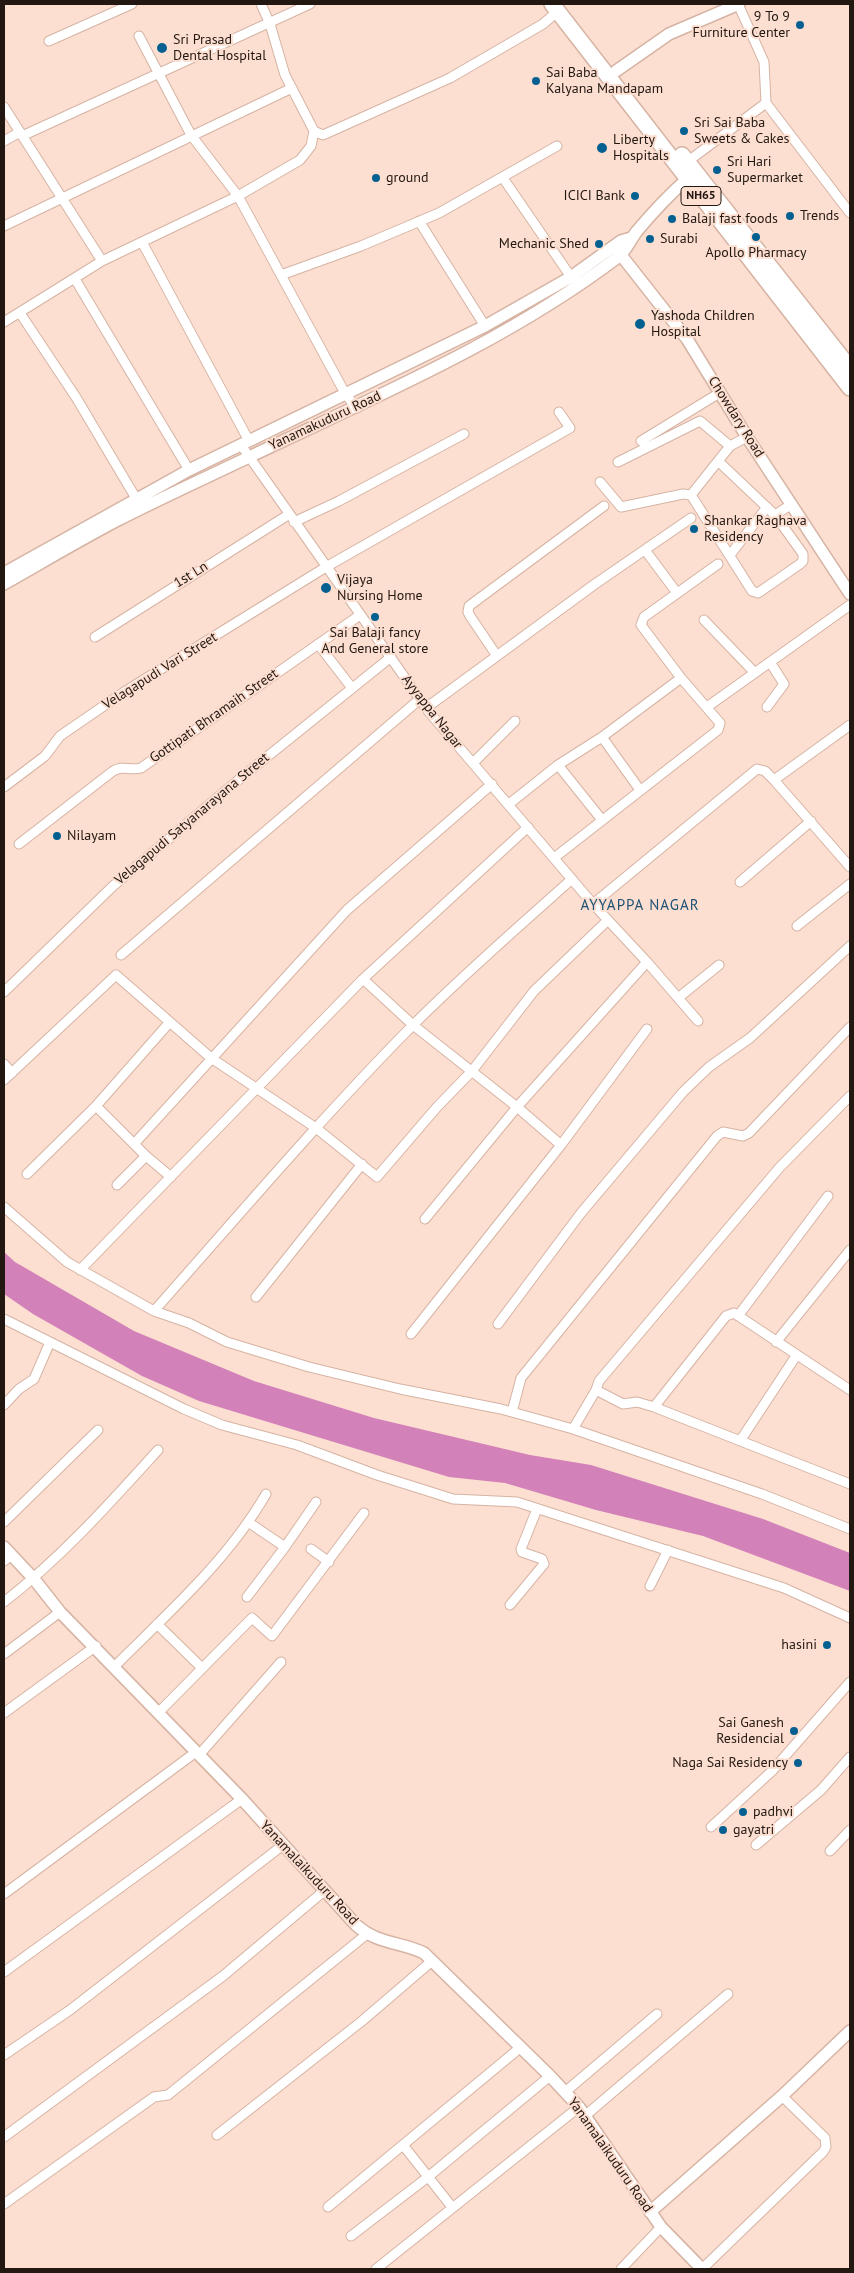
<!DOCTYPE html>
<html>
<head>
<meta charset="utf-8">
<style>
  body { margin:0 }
  #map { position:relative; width:854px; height:2273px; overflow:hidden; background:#fcdfd1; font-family:"PT Sans",sans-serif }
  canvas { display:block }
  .frame { position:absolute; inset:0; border:5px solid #231711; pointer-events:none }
</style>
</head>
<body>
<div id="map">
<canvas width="854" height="2273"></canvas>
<div class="frame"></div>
</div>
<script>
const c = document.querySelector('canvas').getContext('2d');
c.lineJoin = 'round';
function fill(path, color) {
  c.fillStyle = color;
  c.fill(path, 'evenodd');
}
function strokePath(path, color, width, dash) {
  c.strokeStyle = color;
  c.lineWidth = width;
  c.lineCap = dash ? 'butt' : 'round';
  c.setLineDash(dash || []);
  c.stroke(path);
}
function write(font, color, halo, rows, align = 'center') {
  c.font = font + ' "PT Sans",sans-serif';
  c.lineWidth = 4;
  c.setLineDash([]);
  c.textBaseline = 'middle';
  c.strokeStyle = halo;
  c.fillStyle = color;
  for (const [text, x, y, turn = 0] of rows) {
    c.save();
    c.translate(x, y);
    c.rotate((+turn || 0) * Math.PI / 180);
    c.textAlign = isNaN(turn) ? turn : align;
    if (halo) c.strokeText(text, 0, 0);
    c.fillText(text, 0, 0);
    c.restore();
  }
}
const water = new Path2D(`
  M4 1252 15 1262 134 1331 254 1381 374 1418 530 1455 591 1465 763 1519 850 1553V1591L703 1536 596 1510 505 1483 449 1477 199 1401 142 1376 33 1314 4 1294Z`);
const minor = new Path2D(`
  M261 4 270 24 285 75 314 131 323 135 450 78 543 24 558 11
  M738 4 764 62 766 103 850 213
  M139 36 191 135 238 196 346 395 357 408
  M49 41 132 4
  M4 107 102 261 4 322
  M22 136 310 4
  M4 141 20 132
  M687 162 766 103
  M503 178 571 277
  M419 221 485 326
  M4 226 292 88
  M142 242 249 441
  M102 261 238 196 300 160 311 146 314 131
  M281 275 361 246 439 213 557 146
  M75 279 189 470
  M20 313 77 399 137 500
  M641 441 721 392
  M241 445 429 712 593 904 647 962 698 1021
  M618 462 700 421 730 446
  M600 482 621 507 683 494 691 495 752 591 758 593 800 564 803 561V554L775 515 718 461
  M691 495 730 446 747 437
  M775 515 792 504
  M294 522 339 501 464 434
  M645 550 677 593
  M730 555 767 507
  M704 620 755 673
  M95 637 288 515
  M318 644 352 688
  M497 656 470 616 468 612 469 606 604 506
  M707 707 850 605
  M767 707 784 684 770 662
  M426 708 595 584 691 518
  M602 737 640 790
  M473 763 515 721
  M558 765 602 820
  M774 780 850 725
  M4 787 45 756 60 736 124 692 326 567 570 428 559 412
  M509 804 558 765 602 737 681 678
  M19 844 113 771C123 765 130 771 141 768L360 615
  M554 858 718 730 720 723 681 678 641 625 644 617 718 564
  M740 882 811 821
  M593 904 757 769 765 771 774 780 850 867
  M797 926 850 884
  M121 955 420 699
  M363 979 413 1025 517 1107 561 1145
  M4 992 113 886 242 777 391 657
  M678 998 719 965
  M4 1064 12 1073
  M4 1080 116 975 211 1058 316 1128 377 1177 437 1107 472 1071 534 991 608 920
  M850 1096 780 1167 599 1381 596 1390 623 1404 637 1402 654 1407 850 1484
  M96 1106 146 1156 117 1185
  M134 1144 347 910 492 784
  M146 1156 171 1177
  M27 1174 96 1106 169 1023
  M4 1207 67 1262 154 1311 189 1323 227 1342 309 1367 400 1389 501 1409 573 1429 762 1494 850 1529
  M425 1219 517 1107 647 962
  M80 1270 363 979 528 827
  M256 1297 362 1164
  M154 1311C239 1215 323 1116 413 1025 464 974 518 927 572 879
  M738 1316 828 1196
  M4 1319 184 1409 222 1425 297 1445 377 1475 453 1499 517 1502 784 1588 850 1618
  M498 1324 581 1213 683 1092 709 1067 750 1038 850 946
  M411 1334 561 1145 647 1029
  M776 1342 850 1250
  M4 1405 19 1389 34 1379 50 1342
  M654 1407 726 1316 734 1313 850 1390
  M512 1412 521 1378 717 1136 723 1132 743 1136 749 1133 850 1027
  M573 1429 596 1390
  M740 1441 796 1356
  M4 1522 98 1430
  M285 1547 316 1502
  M311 1549 329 1562
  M4 1561 10 1556
  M650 1586 668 1550
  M247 1597 285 1547 248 1522
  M4 1602C62 1557 109 1504 158 1450
  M510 1605 544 1564 542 1559 522 1552 521 1549 537 1509
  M157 1624 202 1668
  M4 1654 60 1612
  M115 1666C168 1613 228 1560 266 1494
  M159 1712 252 1618 272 1636 364 1513
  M4 1713 96 1646
  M199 1755 281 1662
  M711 1827 772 1771 850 1682
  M756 1845 821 1790 850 1757
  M830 1851 850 1830
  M4 1894 196 1752
  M4 1972 242 1799
  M4 2055 70 2010 283 1845
  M565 2092 657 2014
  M586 2115 728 1994
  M217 2135 362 2021 432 1961
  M4 2137 223 1976 324 1891
  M403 2145 452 2207
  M4 2204 154 2097 168 2095 367 1934
  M328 2207 521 2047
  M351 2236 428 2177 550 2076
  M376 2269 579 2107
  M621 2269 661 2227
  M702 2269 823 2152 826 2147 825 2138 782 2096`);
const tertiary = new Path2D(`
  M616 71 669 34 739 4
  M617 250 687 339 747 437 850 594
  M4 573 189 470 485 326 571 277 621 241 631 238
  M4 584C41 563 78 541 116 521 159 499 203 479 247 458 374 397 506 342 618 257 627 250 630 240 637 231 653 212 669 195 687 179
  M4 1547 34 1579 60 1612 242 1799 356 1925C379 1945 399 1941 424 1953L550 2076 579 2107 661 2227 702 2269
  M650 2212 782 2096 850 2031`);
const trunk = new Path2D(`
  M552 4 850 388
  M682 155 850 368`);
const markers = [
  [800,25,5,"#046091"],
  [162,48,6,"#046091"],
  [536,81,5,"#046091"],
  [684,131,5,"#046091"],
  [602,148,6,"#046091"],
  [717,170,5,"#046091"],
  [376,178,5,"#046091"],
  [635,196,5,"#046091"],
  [790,216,5,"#046091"],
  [672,219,5,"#046091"],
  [756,237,5,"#046091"],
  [650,239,5,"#046091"],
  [599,244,5,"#046091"],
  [640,324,6,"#046091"],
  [694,529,5,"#046091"],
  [326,588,6,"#046091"],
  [375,617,5,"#046091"],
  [57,836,5,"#046091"],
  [827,1645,5,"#046091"],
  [794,1731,5,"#046091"],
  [798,1763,5,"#046091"],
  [743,1812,5,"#046091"],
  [723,1830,5,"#046091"]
];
const shields = [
  [701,196,40]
];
const shieldNames = [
  ["NH65",701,196]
];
const poiNames = [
  ["9 To 9",790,17,"right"],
  ["Furniture Center",790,33,"right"],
  ["Sri Prasad",173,40],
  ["Dental Hospital",173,56],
  ["Sai Baba",546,73],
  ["Kalyana Mandapam",546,89],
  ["Sri Sai Baba",694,123],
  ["Sweets & Cakes",694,139],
  ["Liberty",613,140],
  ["Hospitals",613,156],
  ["Sri Hari",727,162],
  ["Supermarket",727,178],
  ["ground",386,178],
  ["ICICI Bank",625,196,"right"],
  ["Trends",800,216],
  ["Balaji fast foods",682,219],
  ["Surabi",660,239],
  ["Mechanic Shed",589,244,"right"],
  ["Apollo Pharmacy",756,253,"center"],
  ["Yashoda Children",651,316],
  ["Hospital",651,332],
  ["Shankar Raghava",704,521],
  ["Residency",704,537],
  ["Vijaya",337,580],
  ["Nursing Home",337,596],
  ["Sai Balaji fancy",375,633,"center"],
  ["And General store",375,649,"center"],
  ["Nilayam",67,836],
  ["hasini",817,1645,"right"],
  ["Sai Ganesh",784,1723,"right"],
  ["Residencial",784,1739,"right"],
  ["Naga Sai Residency",788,1763,"right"],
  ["padhvi",753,1812],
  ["gayatri",733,1830]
];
const streetNames = [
  ["Chowdary Road",736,417,58],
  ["Yanamakuduru Road",325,421,-25],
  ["1st Ln",191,575,-32],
  ["Velagapudi Vari Street",160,671,-32],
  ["Ayyappa Nagar",432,712,52],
  ["Gottipati Bhramaih Street",214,716,-35],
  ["Velagapudi Satyanarayana Street",192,819,-40],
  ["Yanamalaikuduru Road",309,1873,47],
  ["Yanamalaikuduru Road",610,2155,55]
];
const neighbourhoodNames = [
  ["AYYAPPA NAGAR",640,906]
];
fill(water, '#d381b9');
strokePath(minor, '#d6b3a3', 11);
strokePath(tertiary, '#d6b3a3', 14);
strokePath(trunk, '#d6b3a3', 18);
strokePath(minor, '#fff', 9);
strokePath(tertiary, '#fff', 11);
strokePath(trunk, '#fff', 15);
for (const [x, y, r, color] of markers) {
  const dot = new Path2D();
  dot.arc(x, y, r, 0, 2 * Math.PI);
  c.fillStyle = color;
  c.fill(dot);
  strokePath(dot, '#fcdfd1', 2);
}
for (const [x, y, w] of shields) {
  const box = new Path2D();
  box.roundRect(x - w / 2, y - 9.5, w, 19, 4);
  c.fillStyle = '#fcdfd1';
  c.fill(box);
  strokePath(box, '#231711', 1);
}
write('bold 12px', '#231711', null, shieldNames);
write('14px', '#231711', '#fcdfd1', poiNames, 'left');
write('14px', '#231711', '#fcdfd1', streetNames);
c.letterSpacing = '1px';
write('15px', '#1d5274', '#fcdfd1', neighbourhoodNames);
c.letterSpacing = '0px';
</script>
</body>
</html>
